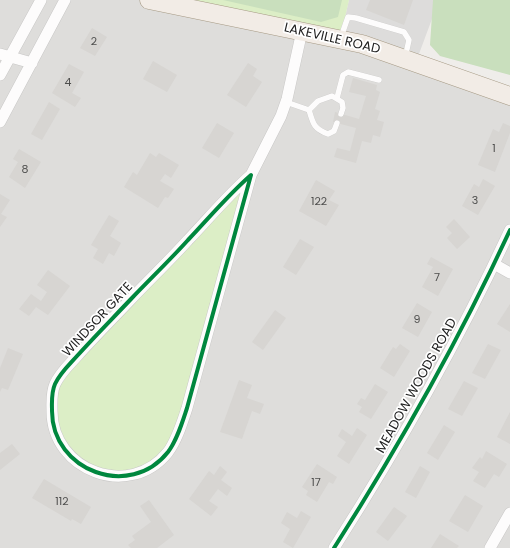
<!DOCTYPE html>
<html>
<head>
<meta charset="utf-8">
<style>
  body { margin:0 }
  canvas { display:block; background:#efedea }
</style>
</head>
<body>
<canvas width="510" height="548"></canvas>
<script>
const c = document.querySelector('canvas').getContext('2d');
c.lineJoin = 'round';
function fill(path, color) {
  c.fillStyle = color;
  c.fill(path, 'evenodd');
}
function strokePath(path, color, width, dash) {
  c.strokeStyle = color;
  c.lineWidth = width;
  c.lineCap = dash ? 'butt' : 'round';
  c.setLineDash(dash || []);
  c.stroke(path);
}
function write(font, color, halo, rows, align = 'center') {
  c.font = font + ' Poppins,sans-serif';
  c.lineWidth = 3.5;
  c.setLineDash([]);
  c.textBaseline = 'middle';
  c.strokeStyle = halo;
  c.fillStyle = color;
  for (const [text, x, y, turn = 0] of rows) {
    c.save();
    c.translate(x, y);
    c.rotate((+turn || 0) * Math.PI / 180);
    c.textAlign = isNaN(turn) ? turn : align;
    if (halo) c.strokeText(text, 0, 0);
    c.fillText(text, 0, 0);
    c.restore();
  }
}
const residential = new Path2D(`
  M0 0H156L302 30 510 96V548H0Z`);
const religious = new Path2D(`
  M349 0H439L416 62 340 39Z`);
const grass = new Path2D(`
  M156 0H349L340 39Z
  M251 175 173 445 144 470 95 473 59 441 55 385Z`);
const forest = new Path2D(`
  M223 0H342L338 17 321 22Z
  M433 0H510V75L440 56 430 45Z`);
const building = new Path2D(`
  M370 0H413L404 25 366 10Z
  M92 28 107 37 95 56 80 48Z
  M153 61 177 75 167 92 143 79Z
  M248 63 257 69 253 76 262 82 246 107 227 95Z
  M69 64 84 72 72 93 81 98 75 107 52 93Z
  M353 78 377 85 376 90 380 92 375 109 380 111 377 120 384 122 380 137 373 135 371 143 362 141 356 163 334 157 337 148 350 151 356 128 333 122 335 112 359 119 366 96 349 92Z
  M49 102 60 109 42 140 31 134Z
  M217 123 234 133 219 158 202 148Z
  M503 123 510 126V133L495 172 478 165 493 129 499 132Z
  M19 149 41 162 25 188 9 177 18 162 13 159Z
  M150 153 156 157 159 153 179 165 171 178 165 174 160 181 174 189 168 198 165 197 158 208 124 187 133 172 137 175Z
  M483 179 495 186 478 215 462 206 474 184 479 187Z
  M316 180 335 191 329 200 339 205 326 226 299 211Z
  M0 194 10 200 1 214 7 217 0 227Z
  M109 215 119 221 110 236 121 243 114 256 109 253 103 264 93 258 98 249 91 245Z
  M454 219 470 237 457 249 447 238 452 233 446 227Z
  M300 239 314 247 296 275 283 267Z
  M431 257 453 269 438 296 422 287 433 267 427 264Z
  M48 270 70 286 48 315 36 307 29 316 19 309 31 294 41 301 47 292 37 285Z
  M417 303 432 312 418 337 402 328Z
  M510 304V332L497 324Z
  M275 310 286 318 263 350 252 342Z
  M400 344 410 351 394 377 380 368 393 347 396 349Z
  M488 344 501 350 485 379 472 373Z
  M8 348 23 354 8 390 2 388 0 392V368Z
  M239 380 252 385 247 398 264 404 260 414 252 411 242 439 220 432Z
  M464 381 478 388 462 416 448 409Z
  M375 384 388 392 371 419 359 412 362 407 357 404 361 398 365 400Z
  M510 412V444L497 437Z
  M444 425 455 432 438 460 427 453Z
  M357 428 367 435 349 464 337 456 346 442 338 436 342 429 352 436Z
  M12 444 20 454 0 470V453Z
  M486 451 507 464 499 477 494 474 485 488 473 481 479 472 472 468 480 457 482 459Z
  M317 464 337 477 333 484 329 482 317 502 306 495 308 491 302 487Z
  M220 466 227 472 221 480 232 488 227 496 218 489 209 501 218 507 211 516 189 499 209 471 214 475Z
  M420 466 430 472 416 498 405 492Z
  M44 479 91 507 81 524 72 519 71 521 32 498Z
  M465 495 483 506 468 532 449 521Z
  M149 500 174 535 157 548H131L128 545 135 540 132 536 151 522 140 506Z
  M394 507 407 516 388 541 376 532Z
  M301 511 311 517 293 548 283 542 290 529 281 523 287 512 297 518Z
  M440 534 459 546 457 548H431Z`);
const lane = new Path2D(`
  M341 37 348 17 356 18 404 32 409 40 405 58
  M337 98 343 75 348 72 379 80
  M286 102 309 110C313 124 314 129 328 134L334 131 337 123
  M309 110 318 101 332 96 342 102 343 108 341 114`);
const street = new Path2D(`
  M0 54 32 63
  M0 75 41 0
  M0 122 65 0
  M251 175 187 408C182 423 177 440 168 452 130 500 52 471 52 411 52 402 51 393 55 384 60 373 69 365 77 356 95 336 113 318 131 299 150 279 170 260 188 240 209 218 228 195 251 175Z
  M251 175 281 116 287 99 302 31
  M494 264 510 273
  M334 548C399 446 459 340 510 230
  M490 548 510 513`);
const primary = new Path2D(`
  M149 0 362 44 510 96`);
const cycleway = new Path2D(`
  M251 175 187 408C182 423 177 440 168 452 130 500 52 471 52 411 52 402 51 393 55 384 60 373 69 365 77 356 95 336 113 318 131 299 150 279 170 260 188 240 209 218 228 195 251 175Z
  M334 548C399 446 459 340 510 230`);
const numberNames = [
  ["2",94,42],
  ["4",68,83],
  ["1",494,149],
  ["8",25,170],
  ["3",475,201],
  ["122",319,202],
  ["7",437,278],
  ["9",417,320],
  ["17",316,483],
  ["112",62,502]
];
const streetNames = [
  ["LAKEVILLE ROAD",332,39,13],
  ["WINDSOR GATE",98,320,-47],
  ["MEADOW WOODS ROAD",417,386,-61]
];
fill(residential, '#dedddb');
fill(religious, '#dddcdb');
fill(grass, '#dceec6');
fill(forest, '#c9dfbd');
fill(building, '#d7d5d2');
strokePath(lane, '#c8c7c6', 6);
strokePath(street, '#c8c7c6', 12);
strokePath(primary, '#a69a85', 19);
strokePath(lane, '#fdfcfc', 5.5);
strokePath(street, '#fdfcfc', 11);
strokePath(primary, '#f2ece6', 18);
strokePath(cycleway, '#00873e', 4);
write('11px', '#4e4e4d', null, numberNames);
write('13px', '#212121', '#fff', streetNames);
</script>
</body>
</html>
